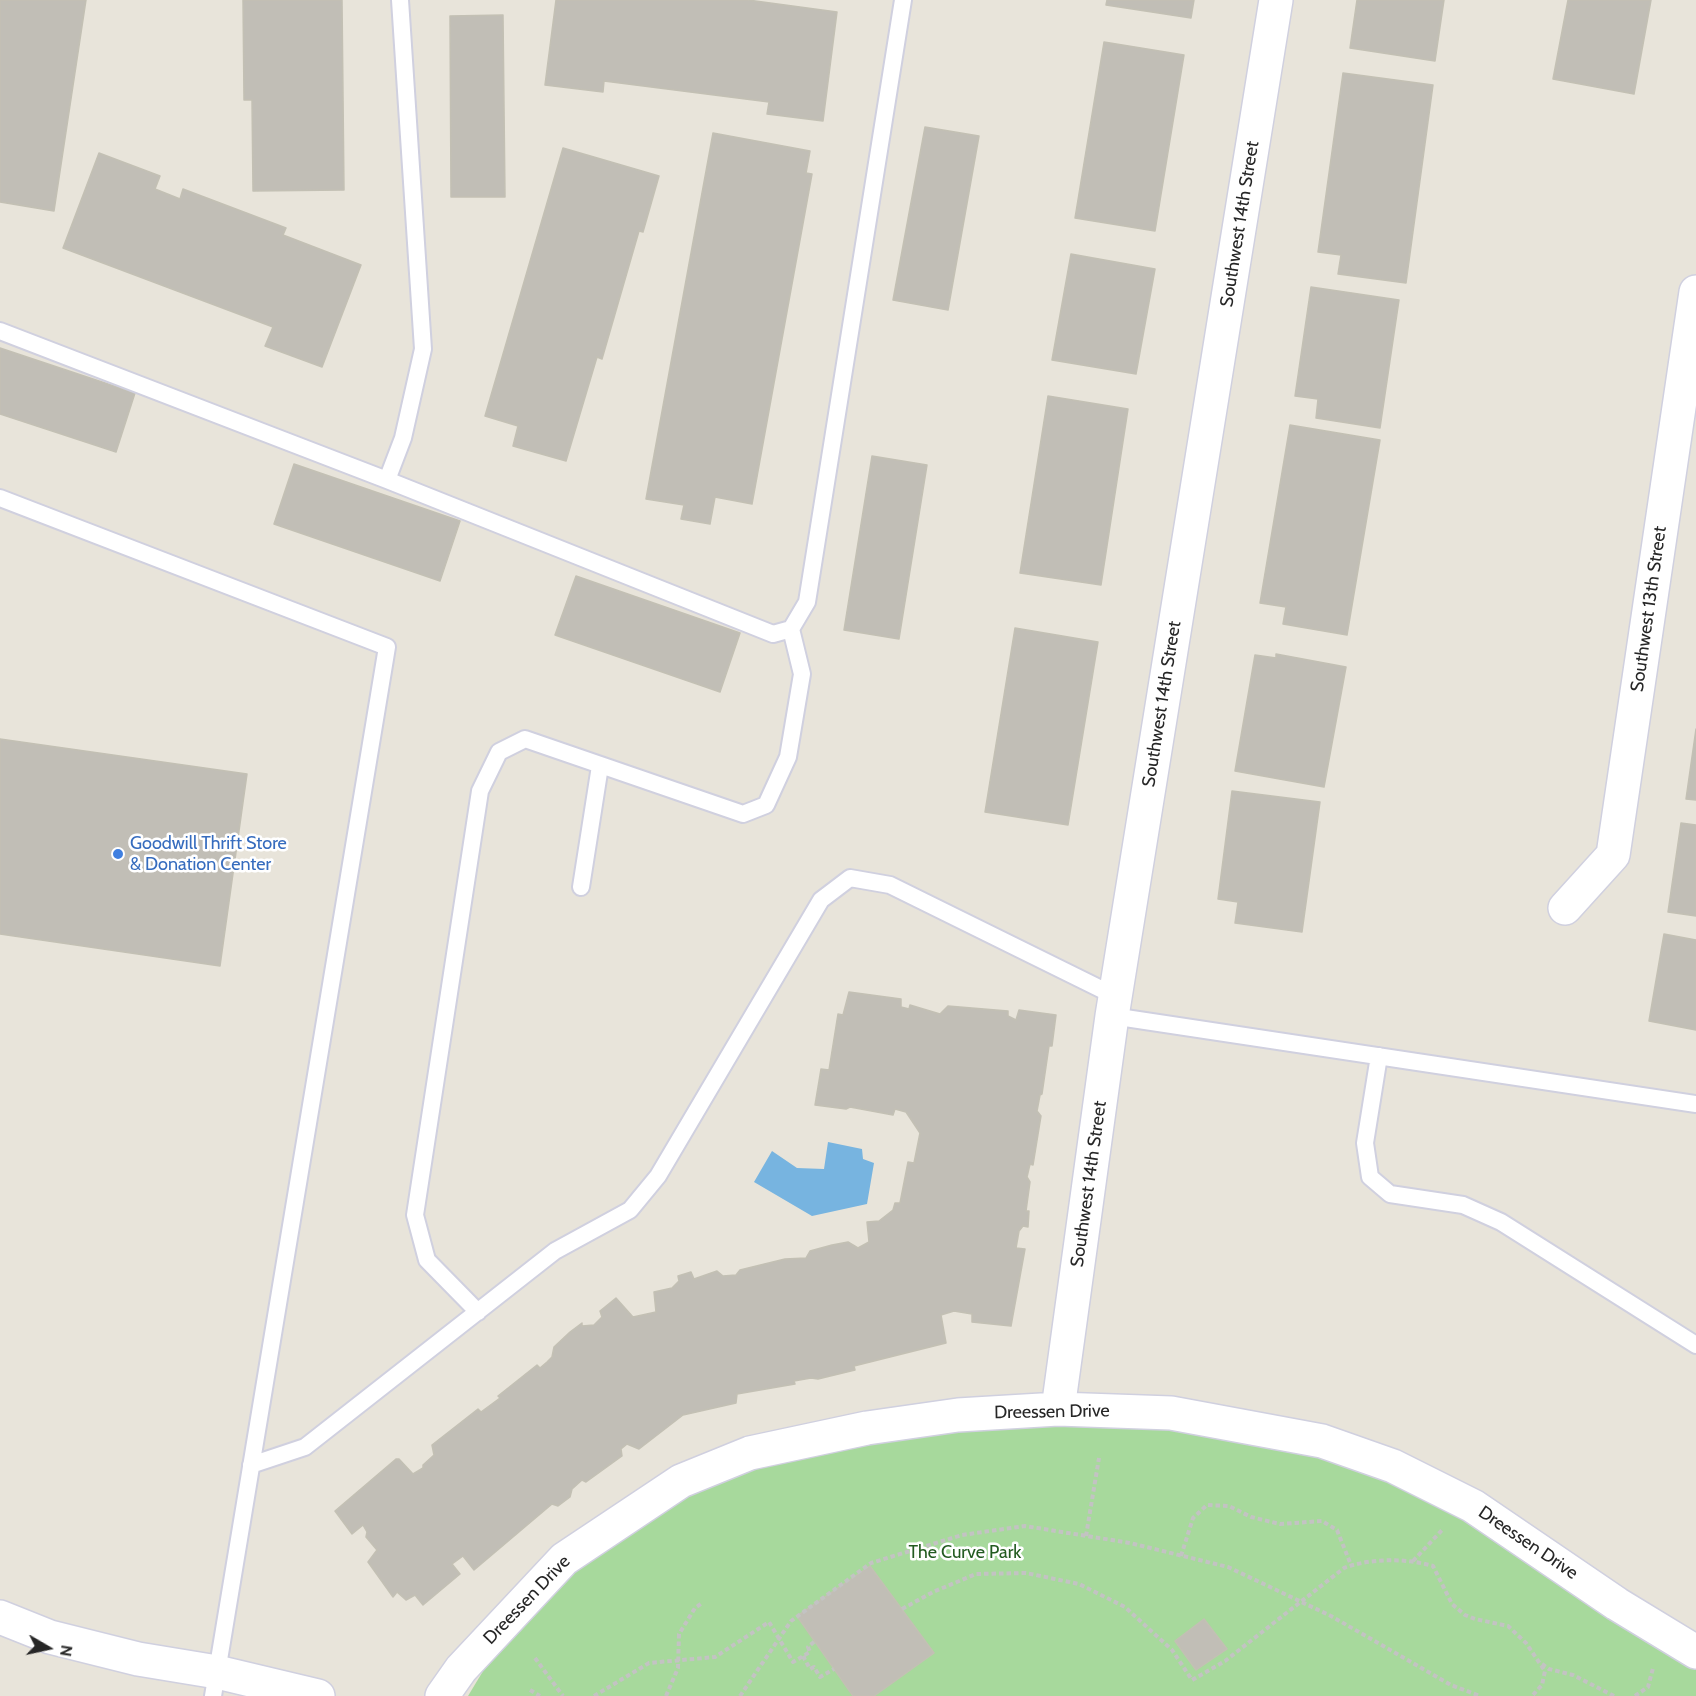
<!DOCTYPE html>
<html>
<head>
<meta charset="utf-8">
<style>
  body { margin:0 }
  #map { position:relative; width:1696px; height:1696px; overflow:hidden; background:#e8e4da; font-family:Cabin,sans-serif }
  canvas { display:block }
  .north { position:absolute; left:18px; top:1618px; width:60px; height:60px; -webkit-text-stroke:4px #fff; paint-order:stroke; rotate:99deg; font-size:16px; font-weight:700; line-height:24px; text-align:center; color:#272727 }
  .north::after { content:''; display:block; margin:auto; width:21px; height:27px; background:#272727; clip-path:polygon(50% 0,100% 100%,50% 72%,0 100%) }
</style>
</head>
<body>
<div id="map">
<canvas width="1696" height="1696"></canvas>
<div class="north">N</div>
</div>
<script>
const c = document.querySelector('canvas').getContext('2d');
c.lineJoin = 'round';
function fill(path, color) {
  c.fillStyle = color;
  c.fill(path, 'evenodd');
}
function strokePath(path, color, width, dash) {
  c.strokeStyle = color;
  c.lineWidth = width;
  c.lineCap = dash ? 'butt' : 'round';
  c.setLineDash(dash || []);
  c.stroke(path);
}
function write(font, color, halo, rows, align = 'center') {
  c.font = font + ' Cabin,sans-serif';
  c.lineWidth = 5;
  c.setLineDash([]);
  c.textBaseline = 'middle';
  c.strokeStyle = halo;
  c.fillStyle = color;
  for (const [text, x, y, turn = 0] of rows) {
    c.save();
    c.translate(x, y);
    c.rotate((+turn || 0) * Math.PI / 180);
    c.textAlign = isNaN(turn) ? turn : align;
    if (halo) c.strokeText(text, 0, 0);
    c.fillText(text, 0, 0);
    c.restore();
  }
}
const green = new Path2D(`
  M984 1408 1322 1441 1696 1636V1696H468L546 1567 642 1490Z`);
const water = new Path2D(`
  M828 1142 862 1149 863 1159 874 1163 867 1204 812 1216 754 1182 772 1151 797 1168 824 1169Z`);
const building = new Path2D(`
  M0 0H86L54 211 0 202Z
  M243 0H342L344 190 253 191 252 100H244Z
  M556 0H748L837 12 823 121 767 114 769 102 604 81 603 92 545 85Z
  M1107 0H1194L1191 18 1106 5Z
  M1357 0H1444L1435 61 1350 48Z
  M1568 0H1651L1634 94 1553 79Z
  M503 15 505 197H451L450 16Z
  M1104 42 1184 55 1155 231 1075 218Z
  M1343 73 1433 85 1406 283 1338 274 1341 255 1318 252Z
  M925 127 979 136 948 310 893 300Z
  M713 133 810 151 806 173 812 174 752 504 715 497 710 524 681 519 684 505 646 499Z
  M563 148 659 176 643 232 639 231 602 359 597 357 566 461 513 446 518 426 485 416Z
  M99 153 160 176 155 189 180 199 183 189 286 228 283 235 361 265 322 367 265 346 273 327 63 248Z
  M1071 254 1155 269 1136 374 1052 360Z
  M1311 287 1399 300 1380 428 1316 418 1318 399 1295 396Z
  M0 348 135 393 116 452 0 414Z
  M1048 396 1128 409 1101 585 1020 573Z
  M1290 425 1380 440 1347 635 1283 624 1286 607 1260 603Z
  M872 456 927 465 899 639 844 630Z
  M294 464 460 521 440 581 274 524Z
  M576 576 740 633 720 692 555 635Z
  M1015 628 1098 642 1068 825 985 812Z
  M1276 654 1346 667 1324 787 1235 771 1255 655 1276 658Z
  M1696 729V800L1686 799Z
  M0 739 247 774 220 966 0 934Z
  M1232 791 1320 802 1302 932 1235 923 1238 902 1218 899Z
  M1681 823 1696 825V916L1668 912Z
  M1664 934 1696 940V1030L1649 1021Z
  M849 992 901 999V1007L909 1009 910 1005 940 1014 948 1006 1008 1011V1016L1016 1020 1019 1010 1056 1015 1052 1046H1049L1042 1094 1040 1095 1037 1111 1041 1116 1033 1165 1030 1164 1027 1177 1030 1182 1026 1211H1029L1028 1227 1023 1226 1019 1231 1016 1248 1025 1249 1011 1326 972 1322V1314L954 1311 941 1315 946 1343 854 1366 855 1370 818 1379 811 1378 794 1381 795 1384 737 1394 736 1403 683 1415 639 1449 627 1444 621 1449 622 1456 586 1482 582 1480 572 1489 570 1497 558 1506 552 1504 474 1570 463 1556 452 1564 460 1574 423 1605 415 1595 406 1600 397 1592 393 1597 368 1562 377 1550 366 1537 367 1532 363 1525 352 1534 335 1511 396 1459H399L413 1474 423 1468V1465L434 1455 432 1445 478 1409 481 1412 500 1398 498 1396 537 1365 540 1368 547 1362 552 1357 554 1347 570 1332 582 1323V1326L594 1325 602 1317 600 1311 616 1298 633 1317 656 1312 654 1292 672 1288 679 1281 678 1276 691 1272 694 1279 717 1271 723 1276 736 1275 740 1270 785 1259 806 1258 810 1251 832 1245 848 1242 858 1248 869 1242 867 1222 879 1221 893 1210 895 1203H900L908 1162 914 1163 920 1133 906 1112 895 1109 893 1115 850 1107 846 1109 815 1105 821 1069 829 1070 838 1014 843 1015Z
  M870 1566 934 1653 874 1696H853L797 1616Z
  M1204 1619 1227 1649 1196 1670 1175 1641Z`);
const path = new Path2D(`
  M1086 1536 1099 1458
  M1181 1556 1193 1518 1207 1505 1229 1506 1251 1517 1280 1524 1322 1521 1337 1530 1351 1565
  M1413 1561 1443 1529
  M902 1609 933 1592 976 1574 1026 1573 1079 1584 1125 1607 1172 1650 1192 1680 1225 1661 1344 1568C1371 1558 1405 1558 1433 1566L1452 1604 1465 1615 1475 1619 1508 1626 1526 1643 1545 1671 1542 1685 1532 1696
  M803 1656 810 1669 814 1667 820 1677 834 1669
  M535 1658 563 1696
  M1542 1664 1549 1669 1573 1675 1614 1696
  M530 1690 540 1696
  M594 1696 649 1663 715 1657 769 1622 793 1662 810 1652 808 1647 815 1641
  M666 1696 678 1668 679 1634 695 1608 702 1603
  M740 1696 791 1621 871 1563 962 1535 1025 1526 1130 1543 1228 1567 1331 1616 1451 1685 1480 1696
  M1635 1696 1648 1687 1653 1668`);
const lane = new Path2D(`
  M0 331 387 480 773 634 791 629 807 602 903 0
  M387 480 403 438 423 349 400 0
  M0 498 387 647 213 1696
  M581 887 600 766
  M1112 1016 1696 1104
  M1379 1056 1365 1143 1370 1177 1390 1194 1463 1205 1501 1222 1696 1345
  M478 1312 427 1260 415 1215 480 791 499 752 525 739 743 814 766 805 788 757 802 674 791 629
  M251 1465 305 1447 555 1251 630 1210 658 1176 821 900 850 878 890 885 1115 996`);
const street = new Path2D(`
  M1565 908 1613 855 1696 292
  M1058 1409 1112 1016 1276 0
  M442 1696 461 1669 564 1559 681 1481 750 1453 867 1428 958 1415 1058 1409 1171 1413 1322 1441 1393 1466 1473 1506 1617 1604 1696 1652`);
const secondary = new Path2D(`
  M0 1617 50 1637 138 1659 217 1672 318 1696`);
const markers = [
  [118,854,6,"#3f7fe0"]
];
const streetNames = [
  ["Southwest 14th Street",1240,224,-81],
  ["Southwest 13th Street",1649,609,-82],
  ["Southwest 14th Street",1162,704,-81],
  ["Southwest 14th Street",1089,1184,-82],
  ["Dreessen Drive",1052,1412,-1],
  ["Dreessen Drive",1528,1543,34],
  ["Dreessen Drive",527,1600,-46]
];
const shopNames = [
  ["Goodwill Thrift Store",130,844],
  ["& Donation Center",130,865]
];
const parkNames = [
  ["The Curve Park",965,1553]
];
fill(green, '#a7d99c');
fill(water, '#77b4e0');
fill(building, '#c1beb6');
strokePath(building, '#c3c0b4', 1.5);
strokePath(lane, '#d0d0df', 20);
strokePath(street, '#d0d0df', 36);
strokePath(secondary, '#d0d0df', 36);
strokePath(path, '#c3c3c3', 4, [4.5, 3]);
strokePath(lane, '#fff', 16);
strokePath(street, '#fff', 33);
strokePath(secondary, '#fff', 33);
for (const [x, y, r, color] of markers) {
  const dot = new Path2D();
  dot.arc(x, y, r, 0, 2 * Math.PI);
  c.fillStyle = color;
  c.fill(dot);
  strokePath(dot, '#fff', 2);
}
write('18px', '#272727', '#fff', streetNames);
write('18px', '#366cbe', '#fff', shopNames, 'left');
write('18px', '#235b21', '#fff', parkNames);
</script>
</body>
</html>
